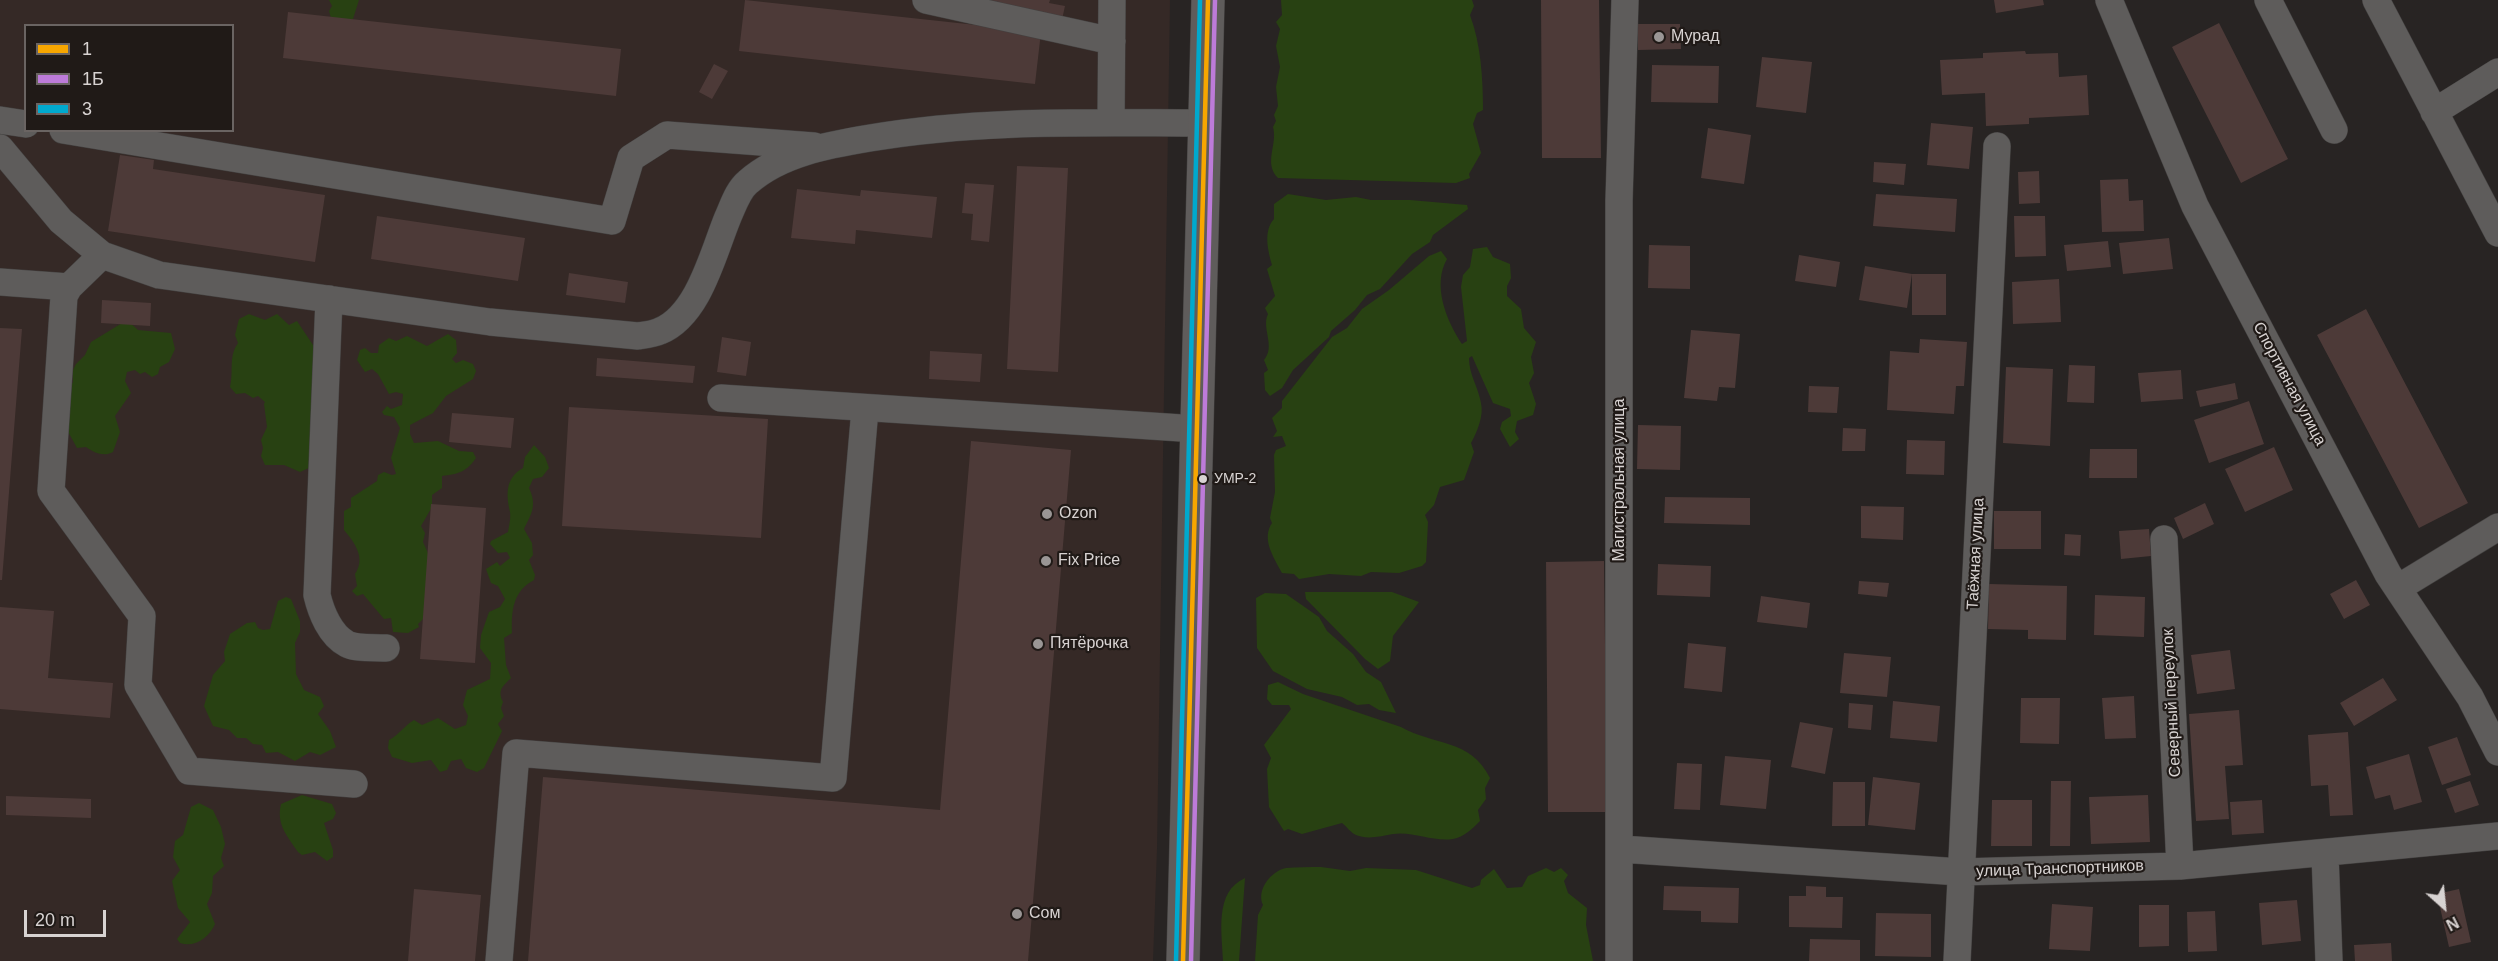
<!DOCTYPE html>
<html>
<head>
<meta charset="utf-8">
<style>
  body { margin:0 }
  #map { position:relative; width:2498px; height:961px; overflow:hidden; background:#282423; font-family:Helvetica,sans-serif }
  canvas { display:block }
  .legend { position:absolute; left:24px; top:24px; width:210px; height:108px; box-sizing:border-box; background:#201a17; border:2px solid #6a6462; margin:0; padding:8px 10px; list-style:none; font-size:18px; color:#d8d3d2 }
  .legend li { display:flex; align-items:center; gap:12px; height:30px }
  .legend b { width:30px; border:2px solid #6a6462 }
  .north { position:absolute; left:2414px; top:877px; width:60px; height:60px; -webkit-text-stroke:4px #201a17; paint-order:stroke; rotate:153deg; font-size:16px; font-weight:700; line-height:24px; text-align:center; color:#d8d3d2 }
  .north::after { content:''; display:block; margin:auto; width:21px; height:27px; background:#d8d3d2; clip-path:polygon(50% 0,100% 100%,50% 72%,0 100%) }
  .scale { position:absolute; left:24px; top:910px; width:82px; height:27px; box-sizing:border-box; border:3px solid #d8d3d2; border-top:0; padding-left:8px; font-size:18px; line-height:21px; white-space:nowrap; color:#d8d3d2; -webkit-text-stroke:4px #201a17; paint-order:stroke }
</style>
</head>
<body>
<div id="map">
<canvas width="2498" height="961"></canvas>
<ul class="legend">
<li><b style="height:8px;background:#f7a600"></b>1</li>
<li><b style="height:8px;background:#bd7bd9"></b>1Б</li>
<li><b style="height:8px;background:#00a9ce"></b>3</li>
</ul>
<div class="north">N</div>
<div class="scale">20 m</div>
</div>
<script>
const c = document.querySelector('canvas').getContext('2d');
c.lineJoin = 'round';
function fill(path, color) {
  c.fillStyle = color;
  c.fill(path, 'evenodd');
}
function strokePath(path, color, width, dash) {
  c.strokeStyle = color;
  c.lineWidth = width;
  c.lineCap = dash ? 'butt' : 'round';
  c.setLineDash(dash || []);
  c.stroke(path);
}
function write(font, color, halo, rows, align = 'center') {
  c.font = font + ' Helvetica,sans-serif';
  c.lineWidth = 4.5;
  c.setLineDash([]);
  c.textBaseline = 'middle';
  c.strokeStyle = halo;
  c.fillStyle = color;
  for (const [text, x, y, turn = 0] of rows) {
    c.save();
    c.translate(x, y);
    c.rotate((+turn || 0) * Math.PI / 180);
    c.textAlign = isNaN(turn) ? turn : align;
    if (halo) c.strokeText(text, 0, 0);
    c.fillText(text, 0, 0);
    c.restore();
  }
}
const built = new Path2D(`
  M0 0H1170L1157 849 1153 961H0ZM26 26H232V130H26Z`);
const green = new Path2D(`
  M329 0H359L353 19 341 22 331 18 329 11 332 6Z
  M1281 0H1472L1474 6 1470 15C1481 44 1483 79 1483 110L1477 113 1473 124 1481 153 1469 174 1470 178 1456 183 1278 178C1263 163 1278 145 1273 127L1276 121 1274 115 1278 106 1276 87 1280 67 1276 46 1280 29 1276 22 1282 15Z
  M1288 194 1326 200 1356 197 1371 200H1410L1467 205 1468 209 1433 235 1430 242 1412 254 1380 289 1367 295 1355 310 1331 331 1329 337 1293 370 1282 388 1270 396 1265 390 1264 373 1268 370 1264 360C1276 346 1261 328 1268 314L1265 308 1275 296 1267 269 1272 265C1268 251 1263 231 1274 219V204Z
  M1487 247 1493 257 1510 264 1511 278 1507 286V296L1521 309 1524 328 1536 342 1531 357 1534 373 1529 383 1536 404 1533 415 1517 421 1515 432 1519 439 1510 447 1500 429 1502 422 1511 416 1510 409 1493 403 1472 356 1469 358C1469 375 1478 386 1481 403 1484 416 1477 432 1471 443L1474 452 1464 480 1440 487 1434 505 1425 515 1428 522 1426 562 1422 566 1399 573 1371 572 1361 576 1329 574 1299 579 1294 574 1282 573C1274 558 1261 539 1272 523L1270 518 1275 492 1274 455 1276 450 1286 446 1282 436 1273 437 1277 431 1272 418 1282 408V401L1332 337 1347 328 1362 309 1389 290 1429 256 1441 251 1447 259C1432 285 1446 320 1462 344L1467 341 1461 287 1463 275 1470 267 1473 249Z
  M249 314 265 320 277 314 289 325 297 321 317 351 313 466 300 472 284 465H265L261 456 263 448 261 440 267 427 264 404 265 402 258 396 253 398 245 393 236 394 230 387C234 371 228 357 238 343L235 335 239 319Z
  M127 320 138 330 171 333 175 349 169 362 160 367 158 374 152 377 145 372 140 374 135 370 127 372 125 381 131 393 115 416 120 432 113 452C104 457 94 453 86 447L77 448 61 419 63 412 71 402 67 392 73 382 72 372 76 364 85 355 91 342Z
  M448 334 456 340 457 353 452 359 456 363 463 360 473 364 476 371 473 379 446 396 433 413 410 425V434L414 443 438 441 459 451 473 452 476 458C466 472 459 474 442 476V488L432 495V507L421 526 425 533 423 542 437 573 424 618 418 624 419 627 408 633 393 632 391 618 384 619 363 594 357 596 352 591 357 586 355 574C366 558 355 543 344 530V511L351 507V498L377 481 378 475 384 472 392 475 396 474 391 458 400 428 394 417 384 415 382 412 387 406 391 409 402 405 403 394 396 392 389 394 378 374 372 369 365 372 357 360 360 350 365 348 371 353H378L379 345 389 338 396 341 407 336 427 346Z
  M534 445 545 457 549 468 542 477 533 479 529 488C537 505 532 513 524 529L532 543 533 555 529 560 535 575 534 580C513 591 511 611 512 633L504 638 506 665 511 678C503 686 497 690 503 702L501 708 504 716 498 724 502 731 484 768 477 772 466 768 461 759 451 761 447 770 440 772 431 760 412 763 392 757 388 748 389 740C400 734 404 726 414 720L422 725 438 718 455 729 466 725 468 716 463 705 467 690 490 679 491 663 480 648 481 635 489 612 500 607 505 599 498 586 491 583 486 569 497 562 500 566 510 558 507 552 498 553 490 544 491 541 508 532C509 526 511 518 510 512 506 495 505 478 523 468L525 457Z
  M1305 592H1392L1419 602 1393 636 1390 661 1378 669 1365 659 1306 599Z
  M1265 593 1286 594 1319 617 1327 631 1353 654 1366 672 1381 682 1396 713 1379 710 1369 704 1357 705 1342 697 1307 689 1273 671 1257 648 1256 598Z
  M286 597 291 599 300 621V632L295 643 296 674 304 690 320 697 324 706 318 714 330 731 336 747 320 755 310 752 295 761 278 752 266 753 262 745 253 744 246 738H237L229 730 213 726 204 706 213 675 225 661 224 652 230 634 247 623 255 622 258 628 263 630 270 629 278 601Z
  M1278 682 1303 694 1401 727C1434 746 1470 738 1490 778L1485 788 1486 799 1478 810 1480 821C1472 829 1464 837 1453 839 1433 842 1413 831 1393 834 1382 836 1367 840 1356 835 1351 833 1346 826 1342 823L1302 834 1288 829 1284 831 1269 807 1267 769 1271 758 1264 745 1291 709 1289 705H1272L1267 699 1268 685Z
  M302 795 332 804 336 813 333 819 324 823 333 850V857L327 861 315 852 302 855 298 852C287 836 276 824 281 804Z
  M199 803 213 810 221 827 225 844 221 858 224 866 213 876 212 893 207 904 215 924C209 938 194 948 180 943L177 939 190 922 178 908 172 881 180 870 173 857 175 841 183 835 191 807Z
  M1321 867 1350 871 1366 868 1416 870 1472 888 1480 885 1481 880 1494 869 1507 888 1522 887 1528 876 1546 868 1554 872 1561 868 1568 875 1564 881 1568 893 1587 908 1586 925 1593 961H1255L1258 915 1263 905C1256 890 1271 871 1286 868 1297 867 1309 867 1321 867Z
  M1245 878 1239 961H1223C1222 932 1214 892 1245 878Z`);
const building = new Path2D(`
  M745 0 1041 32 1035 84 739 51Z
  M961 0H1050L1049 3 1065 6 1061 24Z
  M1541 0H1599L1601 158H1542Z
  M1994 0H2043L2044 5 1996 13Z
  M288 12 621 49 616 96 283 58Z
  M2219 23 2288 159 2241 183 2172 47Z
  M1638 24H1680L1681 49 1638 50Z
  M2025 51 2026 54 2058 53 2059 77 2087 75 2089 115 2029 118V124L1986 126 1985 93 1942 95 1940 60 1983 58V53Z
  M1762 57 1812 62 1806 113 1756 107Z
  M714 64 728 71 712 99 699 92Z
  M1652 65 1719 66 1718 103 1651 102Z
  M1931 123 1973 127 1969 169 1927 165Z
  M1708 128 1751 135 1744 184 1701 178Z
  M120 155 154 160 153 169 325 195 315 262 108 231Z
  M1874 162 1906 164 1904 185 1873 182Z
  M1017 166 1068 168 1058 372 1007 369Z
  M2039 171 2040 203 2019 204 2018 172Z
  M2128 179 2129 201 2143 200 2144 231 2102 232 2100 180Z
  M965 183 994 185 989 242 971 240 973 214 962 213Z
  M797 189 860 196 861 190 937 197 932 238 856 230 855 244 791 238Z
  M1876 194 1957 199 1955 232 1873 226Z
  M377 216 525 238 518 281 371 259Z
  M2014 216H2045L2046 256 2015 257Z
  M2169 238 2173 269 2123 274 2119 243Z
  M2108 241 2111 267 2067 271 2064 245Z
  M1649 245 1690 246V289L1648 288Z
  M1799 255 1840 262 1836 287 1795 281Z
  M1865 266 1912 274 1907 308 1859 300Z
  M569 273 628 282 625 303 566 295Z
  M1912 274H1946V315H1912Z
  M2059 279 2061 322 2013 324 2012 282Z
  M102 300 151 303 150 326 101 323Z
  M2366 309 2468 503 2419 528 2317 335Z
  M0 328 22 329 2 580H0Z
  M1691 330 1740 334 1735 388 1719 387 1717 401 1684 398Z
  M722 337 751 342 746 376 717 372Z
  M1920 339 1967 342 1964 386H1956L1954 414 1887 410 1890 351 1919 353Z
  M930 351 982 354 980 382 929 379Z
  M597 358 695 366 693 383 596 376Z
  M2069 365 2095 366 2094 403 2067 402Z
  M2006 367 2053 369 2050 446 2003 443Z
  M2181 370 2183 399 2141 402 2138 373Z
  M2235 383 2238 399 2200 407 2196 391Z
  M1809 386 1839 387 1837 413 1808 412Z
  M2249 401 2264 444 2209 463 2194 420Z
  M569 407 768 419 761 538 562 526Z
  M452 413 514 418 511 448 449 442Z
  M1638 425 1681 426 1680 470 1637 469Z
  M1843 428 1866 429 1865 451H1842Z
  M1907 440 1945 441 1944 475 1906 474Z
  M971 441 1071 450 1028 961H528L543 777 940 810Z
  M2274 447 2293 490 2245 512 2225 469Z
  M2090 449H2137V478H2089Z
  M1665 497 1750 498V525L1664 523Z
  M2205 503 2214 524 2183 539 2174 518Z
  M431 504 486 508 475 663 420 659Z
  M1861 506 1904 507 1903 540 1861 538Z
  M1994 511H2041V549H1994Z
  M2149 529 2151 556 2121 559 2119 531Z
  M2065 534 2081 535 2080 556 2064 555Z
  M1604 561 1607 812H1548L1546 562Z
  M1658 564 1711 566 1710 597 1657 595Z
  M2356 580 2370 605 2344 619 2330 594Z
  M1859 581 1889 583 1887 597 1858 594Z
  M1989 584 2067 586 2066 640 2028 639V630L1988 629Z
  M2095 595 2145 597 2144 637 2094 635Z
  M1761 596 1810 603 1807 628 1757 622Z
  M0 607 54 611 48 678 113 683 110 718 0 709Z
  M1688 643 1726 647 1722 692 1684 688Z
  M2230 650 2235 689 2197 694 2191 655Z
  M1844 653 1891 657 1887 697 1840 693Z
  M2383 678 2397 700 2354 726 2340 703Z
  M2134 696 2136 738 2105 739 2102 698Z
  M2021 698H2060L2059 744 2020 743Z
  M1893 701 1940 706 1937 742 1890 738Z
  M1849 703 1873 705 1871 730 1848 728Z
  M2239 710 2243 765 2225 766 2229 819 2196 821 2189 714Z
  M1800 722 1833 728 1825 774 1791 767Z
  M2348 732 2353 815 2330 816 2328 785 2311 786 2308 735Z
  M2457 737 2471 775 2442 785 2428 747Z
  M2409 754 2422 802 2394 810 2390 795 2375 799 2366 767Z
  M1725 756 1771 760 1766 809 1720 805Z
  M1677 763 1702 764 1700 810 1674 809Z
  M1873 777 1920 783 1915 830 1868 825Z
  M2051 781H2071L2070 846H2050Z
  M2470 781 2479 805 2455 813 2446 789Z
  M1833 782H1865V826H1832Z
  M2148 795 2150 842 2091 844 2089 797Z
  M6 796 91 799V818L6 815Z
  M1992 800H2032V846H1991Z
  M2262 800 2264 833 2232 835 2230 802Z
  M1664 886 1739 888 1738 923 1701 922V911L1663 910Z
  M1806 886 1826 887V897H1843L1842 928 1789 927V896H1806Z
  M414 889 481 895 475 961H408Z
  M2459 889 2471 942 2449 947 2437 894Z
  M2297 900 2301 941 2262 945 2259 903Z
  M2052 904 2093 907 2090 951 2049 949Z
  M2139 905H2169V946L2139 947Z
  M2215 911 2217 951 2188 952 2187 912Z
  M1876 913 1931 914V957L1875 956Z
  M1810 939 1860 940V961H1809Z
  M2391 943 2392 961H2355L2354 945Z`);
const minor = new Path2D(`
  M926 0 1112 41
  M2109 0 2195 206 2388 574 2470 697 2498 752
  M2268 0 2334 130
  M2376 0 2498 233
  M2434 112 2498 72
  M0 120 26 124
  M1111 123 1112 0
  M63 130 612 221 631 158 667 135 814 146
  M0 148 61 221 102 255 159 275 490 322 638 336C645 335 654 334 660 331 699 315 713 253 728 217 733 206 738 190 748 182 781 153 828 145 870 138 981 119 1093 123 1205 123
  M102 255 69 287 64 296 51 491 142 616 138 685 189 771 354 784
  M0 282 69 287
  M329 299 317 595C321 612 330 635 347 644 356 649 375 647 386 648
  M721 398 1197 429
  M2164 539 2180 866
  M2398 588 2498 527
  M1621 849 1960 872 2180 866 2498 836
  M2325 854 2329 961
  M499 961 516 753 833 778 865 409
  M1619 961V201L1625 0
  M1957 961 1997 146`);
const major = new Path2D(`
  M1183 961 1208 0`);
const bus1 = new Path2D(`
  M1183 961 1208 0`);
const bus2 = new Path2D(`
  M1191 961 1215 0`);
const bus3 = new Path2D(`
  M1176 961 1200 0`);
const markers = [
  [1659,37,6,"#9a9695"],
  [1203,479,5,"#d8d3d2"],
  [1047,514,6,"#9a9695"],
  [1046,561,6,"#9a9695"],
  [1038,644,6,"#9a9695"],
  [1017,914,6,"#9a9695"]
];
const busNames = [
  ["УМР-2",1214,479]
];
const poiNames = [
  ["Мурад",1671,37],
  ["Ozon",1059,514],
  ["Fix Price",1058,561],
  ["Пятёрочка",1050,644],
  ["Сом",1029,914]
];
const streetNames = [
  ["Спортивная улица",2289,384,62],
  ["Магистральная улица",1620,480,-90],
  ["Таёжная улица",1976,554,-87],
  ["Северный переулок",2172,703,-93],
  ["улица Транспортников",2060,869,-2]
];
fill(built, '#352926');
fill(green, '#284112');
fill(building, '#4d3a38');
strokePath(minor, '#434140', 28);
strokePath(major, '#434140', 34);
strokePath(minor, '#5e5c5b', 27);
strokePath(major, '#5f5c5b', 33);
strokePath(bus1, '#f7a600', 4.5);
strokePath(bus2, '#bd7bd9', 4.5);
strokePath(bus3, '#00a9ce', 4.5);
for (const [x, y, r, color] of markers) {
  const dot = new Path2D();
  dot.arc(x, y, r, 0, 2 * Math.PI);
  c.fillStyle = color;
  c.fill(dot);
  strokePath(dot, '#201a17', 2);
}
write('14px', '#d8d3d2', '#201a17', busNames, 'left');
write('16px', '#d8d3d2', '#201a17', poiNames, 'left');
write('16px', '#d8d3d2', '#201a17', streetNames);
</script>
</body>
</html>
